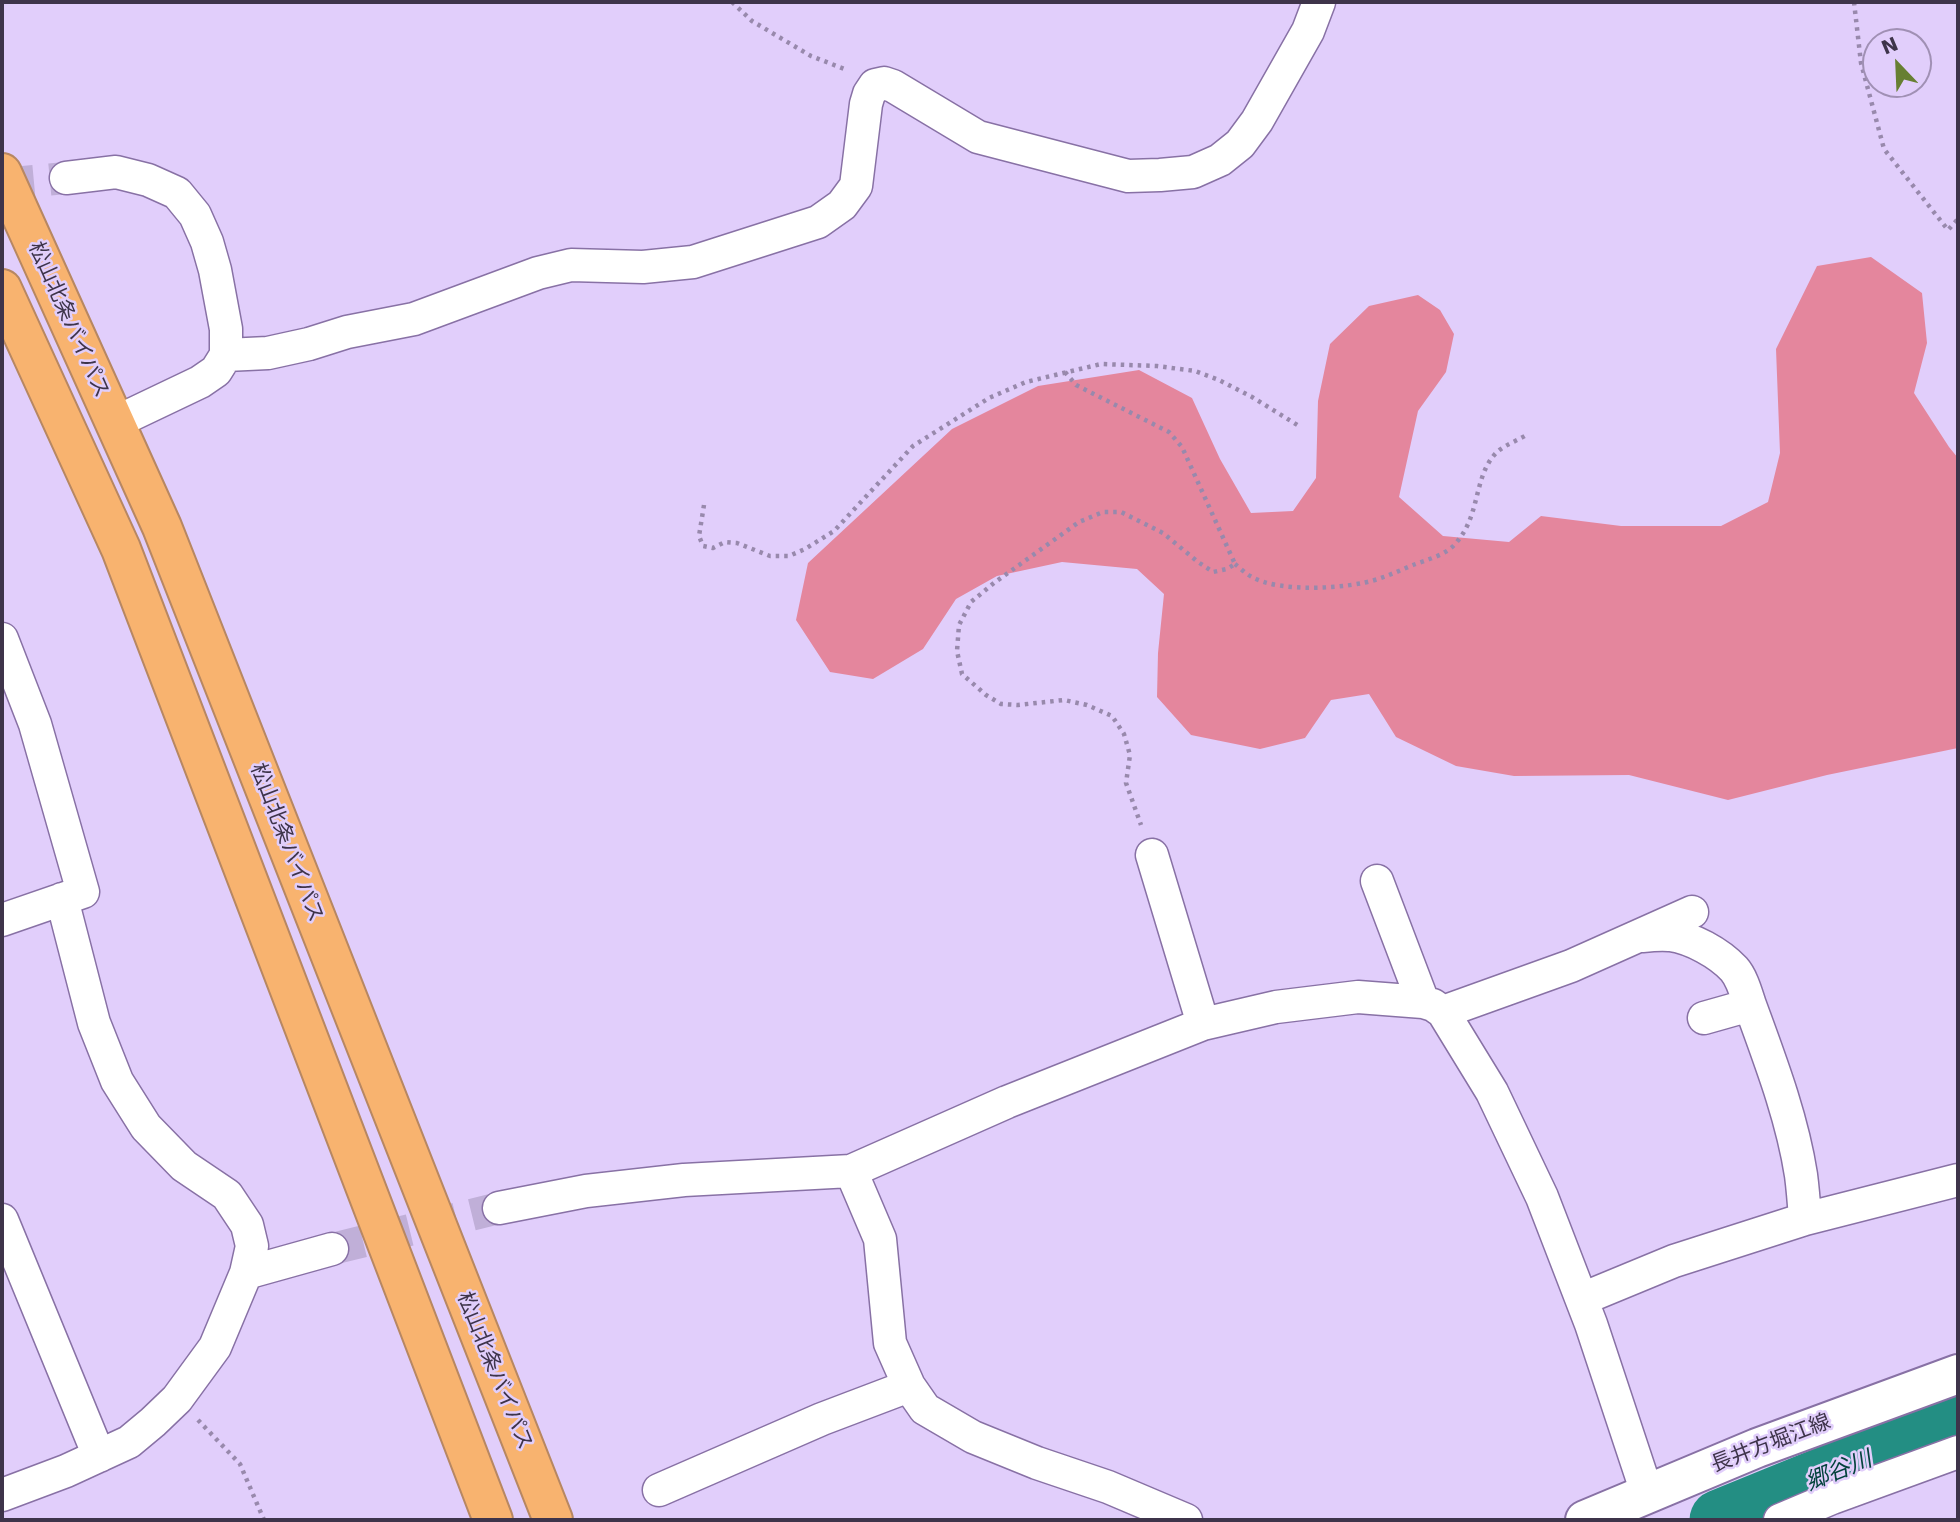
<!DOCTYPE html>
<html>
<head>
<meta charset="utf-8">
<style>
  body { margin:0 }
  #map { position:relative; width:1960px; height:1522px; overflow:hidden; background:#e1cefb; font-family:"DejaVu Sans",sans-serif }
  canvas { display:block }
  .frame { position:absolute; inset:0; border:4px solid #3e344a; pointer-events:none }
  .north { position:absolute; left:1862px; top:28px; width:70px; height:70px; box-sizing:border-box; background:#e1cefb; border:2px solid #a090b4; border-radius:50%; rotate:337deg; font-size:19px; font-weight:700; line-height:28px; text-align:center; color:#3e344a }
  .north::after { content:''; display:block; margin:auto; width:24px; height:32px; background:#677f32; clip-path:polygon(50% 0,100% 100%,50% 72%,0 100%) }
</style>
</head>
<body>
<div id="map">
<canvas width="1960" height="1522"></canvas>
<div class="frame"></div>
<div class="north">N</div>
</div>
<script>
const c = document.querySelector('canvas').getContext('2d');
c.lineJoin = 'round';
function fill(path, color) {
  c.fillStyle = color;
  c.fill(path, 'evenodd');
}
function strokePath(path, color, width, dash) {
  c.strokeStyle = color;
  c.lineWidth = width;
  c.lineCap = dash ? 'butt' : 'round';
  c.setLineDash(dash || []);
  c.stroke(path);
}
function write(font, color, halo, rows, align = 'center') {
  c.font = font + ' "DejaVu Sans","Noto Sans JP",sans-serif';
  c.lineWidth = 5;
  c.setLineDash([]);
  c.textBaseline = 'middle';
  c.strokeStyle = halo;
  c.fillStyle = color;
  for (const [text, x, y, turn = 0] of rows) {
    c.save();
    c.translate(x, y);
    c.rotate((+turn || 0) * Math.PI / 180);
    c.textAlign = isNaN(turn) ? turn : align;
    if (halo) c.strokeText(text, 0, 0);
    c.fillText(text, 0, 0);
    c.restore();
  }
}
const forest = new Path2D(`
  M1871 257 1922 293 1927 343 1914 393 1949 447 1958 458V748L1827 775 1728 800 1629 775 1514 776 1456 766 1396 737 1369 694 1331 700 1305 738 1260 749 1191 735 1157 697 1158 653 1164 594 1137 569 1062 562 997 576 956 599 923 649 873 679 830 672 796 620 808 563 952 429 1038 386 1139 370 1192 398 1220 459 1251 513 1293 511 1316 478 1318 401 1330 344 1369 306 1418 295 1440 310 1454 334 1446 372 1418 411 1399 497 1443 536 1509 542 1541 516 1621 526H1721L1768 502 1780 453 1776 349 1817 266Z`);
const river = new Path2D(`
  M1720 1520 1958 1423`);
const streetTunnel = new Path2D(`
  M2 184 66 178
  M332 1249 499 1208`);
const path = new Path2D(`
  M732 2 752 21 811 56 847 70
  M1854 2 1861 63 1884 149 1948 230 1958 219
  M1065 372 1076 385 1169 432 1182 447 1235 564 1227 569 1213 572 1198 562 1163 533 1121 512H1103L1079 522 994 583 971 602 959 625 957 651 962 674 986 695 1001 704 1018 705 1064 700 1087 705 1112 716 1124 734 1130 755 1126 783 1141 825
  M704 505 699 536 703 546 713 548 725 542 737 543 770 556H789L805 549 834 531 913 446 989 398 1026 382 1101 364 1157 366 1195 371 1219 380 1252 397 1299 426
  M1235 564C1240 568 1246 574 1252 577 1280 593 1348 589 1378 579 1390 575 1401 570 1413 565 1426 560 1446 555 1455 544 1481 516 1473 477 1496 453 1504 445 1519 440 1528 434
  M198 1420 240 1464 264 1520`);
const street = new Path2D(`
  M66 178 116 172 148 180 177 193 195 215 207 242 215 270 226 329V355L216 371 200 382 114 423
  M226 355 268 353 309 344 347 332 414 319 538 273 571 265 643 267 693 262 818 222 842 205 856 186 866 104 869 94 875 85 884 83 893 86 978 137 1128 176 1160 175 1193 172 1220 160 1240 144 1257 121 1308 31 1319 2
  M2 639 35 724 83 892 2 920
  M1152 855 1203 1024
  M1377 881 1423 1002
  M62 899 94 1023 117 1081 146 1127 184 1166 227 1195 247 1225 252 1246 246 1273
  M1642 936C1651 935 1661 934 1670 935 1692 938 1719 953 1734 969 1742 978 1746 993 1750 1005L1704 1018
  M1750 1005C1770 1060 1792 1117 1801 1175 1803 1190 1804 1204 1805 1219
  M1443 1012 1571 966 1692 912
  M851 1171 880 1239 890 1343 909 1386 925 1409 973 1437 1037 1463 1108 1487 1186 1520
  M499 1208 586 1191 684 1180 851 1171 1007 1102 1203 1024 1276 1007 1358 997 1423 1002 1433 1005 1443 1012 1492 1092 1542 1197 1591 1324 1647 1493
  M2 1220 99 1456
  M1582 1299 1674 1261 1805 1219 1958 1180
  M659 1490 822 1419 909 1386
  M2 1495 66 1471 129 1442 153 1422 177 1399 215 1347 246 1273 332 1249
  M1780 1520 1832 1498 1958 1452`);
const secondary = new Path2D(`
  M1585 1520 1757 1448 1958 1374`);
const highway = new Path2D(`
  M2 173 162 527 553 1520
  M2 289 121 549 493 1520`);
const streetNames = [
  ["松山北条バイパス",68,320,66],
  ["松山北条バイパス",286,843,69],
  ["松山北条バイパス",494,1371,68],
  ["長井方堀江線",1771,1444,-21]
];
const waterNames = [
  ["郷谷川",1839,1472,-22]
];
fill(forest, '#e4869d');
strokePath(river, '#238e83', 61);
strokePath(streetTunnel, '#c0afd8', 32, [32, 16]);
strokePath(street, '#8871a5', 35);
strokePath(secondary, '#8871a5', 42);
strokePath(highway, '#b78762', 42);
strokePath(path, '#9889ac', 4.5, [3.5, 5]);
strokePath(street, '#fff', 32);
strokePath(secondary, '#fff', 38);
strokePath(highway, '#f8b36f', 38);
write('21px', '#3e344a', '#e1cefb', streetNames);
write('italic 23px', '#04433d', '#e1cefb', waterNames);
</script>
</body>
</html>
